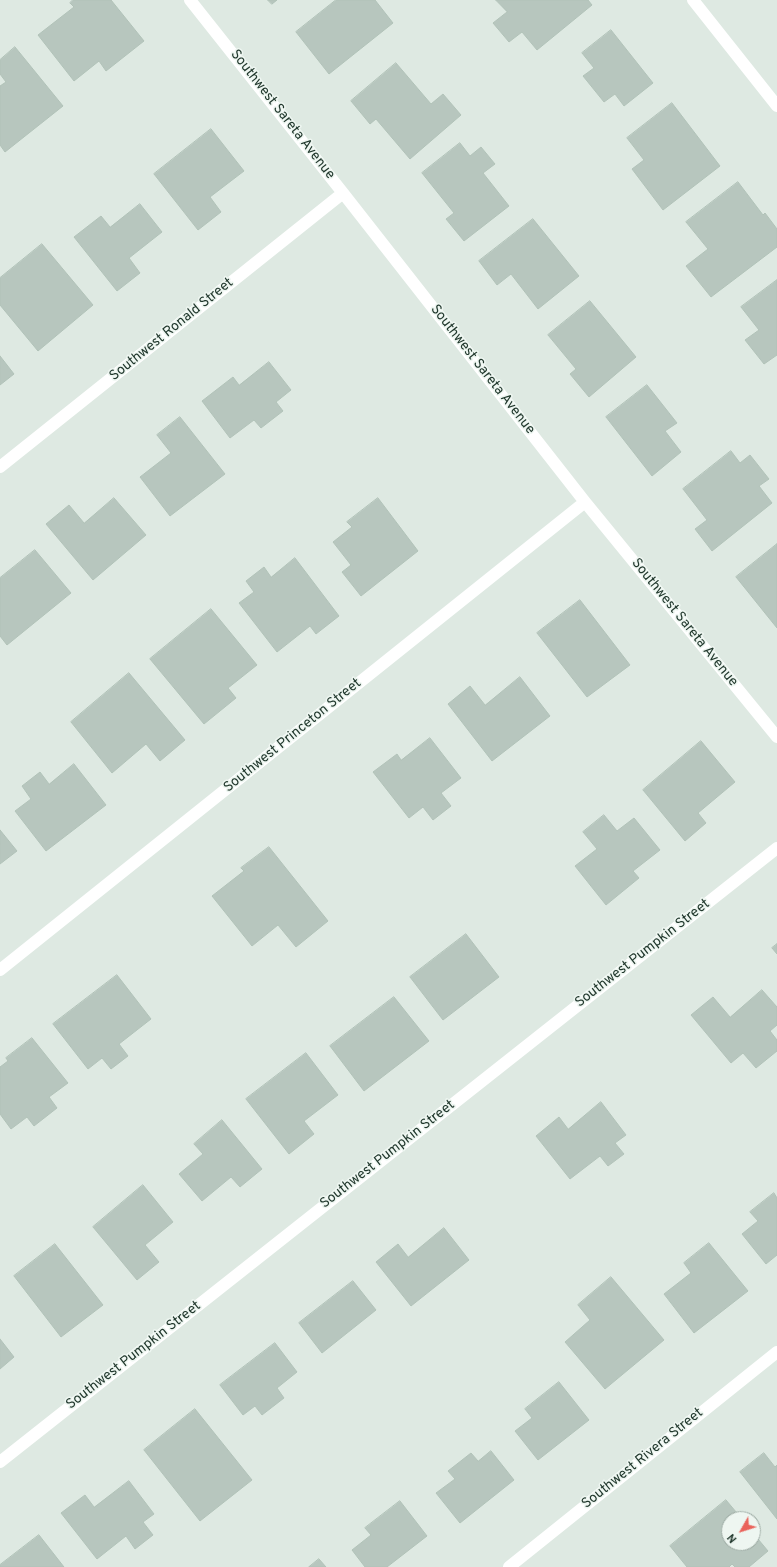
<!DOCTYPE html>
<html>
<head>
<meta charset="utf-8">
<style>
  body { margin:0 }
  #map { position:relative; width:777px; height:1567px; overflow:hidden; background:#dee9e2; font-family:Overpass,sans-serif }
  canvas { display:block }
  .north { position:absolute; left:721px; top:1511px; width:40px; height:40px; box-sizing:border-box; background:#eef6f1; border:1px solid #9caaa3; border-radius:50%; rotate:231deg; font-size:11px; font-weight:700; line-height:16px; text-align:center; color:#21382d }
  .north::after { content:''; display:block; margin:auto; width:14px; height:18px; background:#ea635b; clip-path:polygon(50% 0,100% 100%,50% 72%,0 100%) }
</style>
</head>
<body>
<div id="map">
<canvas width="777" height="1567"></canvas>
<div class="north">N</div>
</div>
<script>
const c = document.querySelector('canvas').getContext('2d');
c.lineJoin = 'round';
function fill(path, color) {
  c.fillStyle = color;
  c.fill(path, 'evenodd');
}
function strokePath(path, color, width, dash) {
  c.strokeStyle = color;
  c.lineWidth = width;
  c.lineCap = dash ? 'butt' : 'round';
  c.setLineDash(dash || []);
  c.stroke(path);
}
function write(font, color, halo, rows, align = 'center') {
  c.font = font + ' Overpass,sans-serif';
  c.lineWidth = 3;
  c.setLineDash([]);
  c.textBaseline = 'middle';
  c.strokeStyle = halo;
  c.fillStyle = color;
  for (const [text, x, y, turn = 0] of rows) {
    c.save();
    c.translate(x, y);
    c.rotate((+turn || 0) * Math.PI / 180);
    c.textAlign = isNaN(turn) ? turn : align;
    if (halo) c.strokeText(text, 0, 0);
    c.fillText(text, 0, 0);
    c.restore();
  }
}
const building = new Path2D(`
  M73 0H111L144 41 106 71 99 61 74 81 38 35 74 7 70 3Z
  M268 0H277L272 4Z
  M336 0H375L393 23 329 74 296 32Z
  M496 0H588L592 5 537 50 522 32 509 42 493 23 507 12Z
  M611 30 653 83 624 106 615 94 604 102 583 76 594 68 582 53Z
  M15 47 63 106 5 152 0 145V86L6 82 0 74V60Z
  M396 63 431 104 443 94 461 115 410 159 376 119 370 124 351 101Z
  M672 103 720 166 663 210 632 169 644 160 627 138Z
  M211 129 244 171 210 197 221 212 198 230 154 174Z
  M460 143 470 156 481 147 495 164 483 173 509 206 464 241 446 219 454 213 422 173Z
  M738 182 763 215 765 213 777 229V247L711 297 686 266 708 249 686 222Z
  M140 204 162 232 129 258 140 273 117 291 74 237 101 216 110 227Z
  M533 219 579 276 538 309 511 274 497 285 479 261Z
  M42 244 93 305 38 351 0 305V278Z
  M777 280V355L764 364 745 340 759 330 741 307Z
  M590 301 636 357 589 397 570 374 576 369 548 335Z
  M0 356 14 374 0 385Z
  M269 362 291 390 276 402 283 411 261 428 254 420 230 438 202 401 233 377 239 385Z
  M647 385 677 423 665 431 681 452 652 476 606 417Z
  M180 417 225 474 170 516 140 477 171 453 157 435Z
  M731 451 740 463 750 455 769 479 759 486 772 503 712 551 695 529 707 520 683 489Z
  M114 498 146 535 93 580 46 524 69 505 84 523Z
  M378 498 418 551 361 596 342 572 351 565 333 542 352 527 347 522Z
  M777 544V628L736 577Z
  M35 550 71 593 7 645 0 636V578Z
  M295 558 339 616 316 634 310 626 277 652 239 603 254 592 246 581 264 567 271 577Z
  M580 600 630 665 587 697 537 633Z
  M211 609 257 665 228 688 236 698 204 724 150 659Z
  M129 673 185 740 160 761 146 744 112 773 71 722Z
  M520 677 550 716 492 761 448 704 470 686 485 705Z
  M430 738 461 778 441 793 451 806 433 820 423 807 409 818 373 772 397 754 401 760Z
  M701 741 735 782 698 813 706 823 685 841 643 790Z
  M74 764 106 805 46 851 15 811 31 799 22 786 40 772 49 784Z
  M604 815 617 831 634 818 660 850 633 871 639 878 606 905 575 866 597 849 583 832Z
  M0 830 17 851 0 864Z
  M269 847 328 921 296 947 278 925 252 946 212 896 244 871 241 868Z
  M466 934 499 977 443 1020 410 977Z
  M777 944V954L772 948Z
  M117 975 151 1019 119 1044 128 1056 111 1069 102 1058 88 1069 53 1024Z
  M762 990 777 1007V1025L770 1031 777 1040V1051L756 1068 743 1053 731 1063 691 1015 713 997 730 1017Z
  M394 997 429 1041 364 1091 330 1046Z
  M32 1038 68 1083 49 1097 57 1108 34 1126 27 1117 11 1129 0 1114V1067L8 1061 6 1058Z
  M306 1053 338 1095 304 1121 314 1134 289 1154 246 1099Z
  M601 1102 626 1135 615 1143 624 1154 608 1166 600 1156 570 1179 536 1136 559 1117 568 1129Z
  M222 1120 262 1169 240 1187 231 1177 202 1201 179 1174 203 1154 194 1144Z
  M143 1185 173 1222 145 1245 159 1262 137 1280 93 1227Z
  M774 1193 777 1198V1255L766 1264 742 1234 758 1221 750 1212Z
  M444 1228 469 1260 411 1306 376 1262 398 1244 408 1257Z
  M709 1243 748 1291 694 1333 664 1294 691 1273 684 1263Z
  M55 1244 103 1305 61 1337 14 1276Z
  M611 1277 664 1340 605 1389 565 1342 590 1320 578 1305Z
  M353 1281 376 1310 322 1353 299 1323Z
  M0 1339 14 1357 0 1369Z
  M275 1343 297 1372 277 1388 284 1398 262 1415 255 1406 243 1415 220 1385Z
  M559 1382 589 1420 538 1460 515 1431 532 1418 525 1409Z
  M195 1409 252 1480 200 1521 144 1450Z
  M491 1451 514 1480 460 1523 436 1493 455 1479 448 1471 471 1453 478 1461Z
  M764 1453 775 1467 777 1465V1519L740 1472Z
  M129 1481 154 1514 143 1522 153 1535 135 1549 126 1536 97 1559 61 1513 85 1495 94 1507Z
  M726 1500 742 1519H729V1543H753V1533L768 1551 749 1567H735L732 1564 729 1567H687L670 1546Z
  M400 1501 427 1536 387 1567H365L352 1550 371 1535 365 1528Z
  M39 1535 64 1567H0V1565Z
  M319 1559 326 1567H309Z`);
const minor = new Path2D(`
  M190 0 343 193 585 502 777 737
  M693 0 777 106
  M0 467 343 193
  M0 970 585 502
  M0 1462 777 848
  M509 1567 777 1352`);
const streetNames = [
  ["Southwest Sareta Avenue",282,115,52],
  ["Southwest Ronald Street",172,330,-39],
  ["Southwest Sareta Avenue",482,370,52],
  ["Southwest Sareta Avenue",684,623,51],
  ["Southwest Princeton Street",293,736,-39],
  ["Southwest Pumpkin Street",643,954,-38],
  ["Southwest Pumpkin Street",388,1155,-38],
  ["Southwest Pumpkin Street",134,1356,-38],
  ["Southwest Rivera Street",643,1459,-39]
];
fill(building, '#b7c6be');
strokePath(building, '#b1c2b8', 1);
strokePath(minor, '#fff', 12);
write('14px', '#21382d', '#eef6f1', streetNames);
</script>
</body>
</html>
